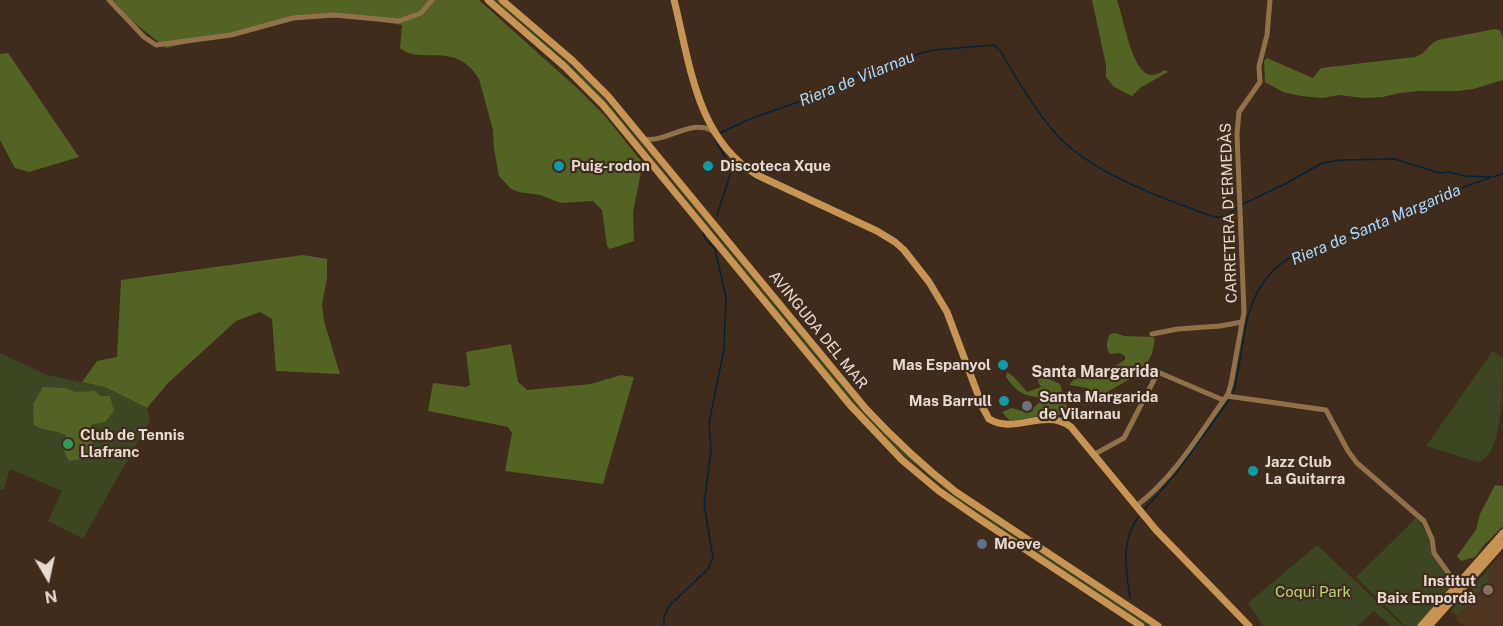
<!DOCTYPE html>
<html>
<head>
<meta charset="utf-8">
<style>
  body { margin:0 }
  #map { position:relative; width:1503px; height:626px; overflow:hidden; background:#3f2c1d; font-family:"Public Sans",sans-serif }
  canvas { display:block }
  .north { position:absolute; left:18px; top:548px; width:60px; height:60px; -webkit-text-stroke:4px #3f2c1d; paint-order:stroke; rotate:171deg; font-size:16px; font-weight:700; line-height:24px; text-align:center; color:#e7dad1 }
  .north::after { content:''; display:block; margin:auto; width:21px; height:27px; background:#e7dad1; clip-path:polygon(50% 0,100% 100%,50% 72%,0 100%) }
</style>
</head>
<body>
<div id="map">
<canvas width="1503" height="626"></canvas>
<div class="north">N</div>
</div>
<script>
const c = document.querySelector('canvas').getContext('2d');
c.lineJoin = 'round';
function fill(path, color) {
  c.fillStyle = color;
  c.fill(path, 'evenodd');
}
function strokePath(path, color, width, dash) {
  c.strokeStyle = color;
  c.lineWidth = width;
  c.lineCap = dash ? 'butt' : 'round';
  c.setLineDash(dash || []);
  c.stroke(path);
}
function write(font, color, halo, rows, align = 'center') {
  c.font = font + ' "Public Sans",sans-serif';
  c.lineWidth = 4.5;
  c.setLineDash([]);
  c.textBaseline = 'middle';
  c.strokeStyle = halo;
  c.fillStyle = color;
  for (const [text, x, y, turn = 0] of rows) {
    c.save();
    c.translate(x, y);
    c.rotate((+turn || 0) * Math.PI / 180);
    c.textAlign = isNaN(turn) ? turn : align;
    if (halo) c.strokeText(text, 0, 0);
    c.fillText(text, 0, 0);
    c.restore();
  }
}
const built = new Path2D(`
  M1503 556V626H1464L1456 619 1458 616 1453 612Z`);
const green = new Path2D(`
  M493 0H499L593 85 778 306 920 466 1153 626H1147L956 498 902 454 850 400 669 178 605 103 558 56Z
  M1493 351 1503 359C1503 384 1503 457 1478 462L1426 446Z
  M0 353 47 375 105 387 147 408 150 420 83 539 48 521 62 491 10 469 4 489H0Z
  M1417 517 1429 538 1431 551 1454 583 1418 626H1405L1356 577Z
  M1317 545 1403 626H1391L1374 611 1357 626H1263L1248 603Z
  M1503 553 1486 577 1489 580 1458 616 1451 611Z`);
const forest = new Path2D(`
  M113 0H479L579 90 605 116 642 162V167L633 212 634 241 610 249 607 246 602 210 593 201 561 203 540 195 519 192 511 189 499 176 494 149 493 130 479 79C455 39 421 66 400 48L402 25 352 17 298 19 166 48 132 21Z
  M1092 0H1117C1123 17 1131 66 1147 74 1153 77 1160 73 1165 70L1168 72 1140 88 1132 96 1114 87 1106 77V65Z
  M1495 29 1500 30 1503 38V80L1473 89 1458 91H1418L1399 93 1383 97 1364 98 1339 95 1322 98 1301 96 1283 92 1265 82 1264 61 1267 58 1313 78 1321 68 1415 57C1426 54 1428 44 1438 40Z
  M8 53 79 157 29 172 15 168 0 140V54Z
  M303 255 327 259V278L322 304 324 321 340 374 276 371 272 319 260 312 236 321 168 383 147 408 105 387 82 382 97 361 117 357 121 280Z
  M1115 333 1124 336 1152 337 1155 339 1152 354 1142 372 1088 403 1084 398 1089 395 1088 388 1069 385 1076 377C1098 383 1107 370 1125 360V356L1120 353 1110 354C1105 347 1107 341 1110 334Z
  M511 344 518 382 527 390 591 384 621 375 634 377 603 484 505 471 512 433 508 427 428 411 433 383 466 387 470 385 466 352Z
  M1007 372 1014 377 1027 392 1041 387 1037 379 1047 378 1060 384 1068 410 1062 415H1046L1010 421 1002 412 1012 408 1021 411 1036 406 1039 402 1037 397C1020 395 1016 390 1006 377Z
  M43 387 66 388 75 392 95 391 100 396H110L114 411 105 422 91 425 94 439 89 458 69 461 62 447 68 442 65 435C54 429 46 432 34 425L33 404Z
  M1495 485 1503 486V526L1484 545 1475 557 1461 561 1457 556 1476 530 1480 514Z`);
const stream = new Path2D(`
  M720 133 750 119 798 102 824 89 918 54 933 50 994 45 1001 52C1018 81 1035 111 1058 136 1088 169 1148 193 1190 208 1198 211 1208 216 1216 217 1225 218 1230 213 1237 208
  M714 138 732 169 717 215
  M1493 177 1503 174
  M1243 204 1287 183 1322 163 1341 160 1394 159 1440 173 1449 172 1464 176 1491 177
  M1233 394C1246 350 1239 305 1273 271 1278 266 1283 262 1288 259 1294 257 1301 256 1306 254L1422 202 1489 178
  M1144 510 1174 476 1229 400
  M1130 598C1126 569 1120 541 1139 516
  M664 626V617L669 606 708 569 713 558 704 504 711 451 709 423 724 349 726 298 715 249 705 239 703 232`);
const street = new Path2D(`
  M109 0 144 37 156 45 231 35 293 18 334 15 399 21 421 13 432 0
  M643 139C668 143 690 118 713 131
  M1152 334 1178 329 1220 326 1242 322
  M1227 396 1326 410 1348 451 1357 463 1424 521 1432 539 1434 553 1457 585
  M1093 455 1124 438 1157 374 1160 373 1223 400
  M1136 506C1175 477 1200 433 1228 394L1231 384 1244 312 1237 134 1239 112 1260 82 1259 66 1267 35 1270 0`);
const secondary = new Path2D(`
  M488 0 564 66 603 105 850 405 902 460 939 491 978 518 1141 626
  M502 0 573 61 608 96 866 409C894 439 924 467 956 492L1158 626
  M674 0C690 63 696 138 757 175L877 231 895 242 904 250 929 282 947 312 983 408 989 419C1015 435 1045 407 1071 427L1156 530 1249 626
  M1421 626 1503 533
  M1429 626 1503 543`);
const markers = [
  [559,166,6,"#0f9aa8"],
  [708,166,6,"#0f9aa8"],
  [1003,365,6,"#0f9aa8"],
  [1004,401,6,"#0f9aa8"],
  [1027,406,6,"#6b7280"],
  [68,444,6,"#2e9e5b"],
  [1253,471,6,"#0f9aa8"],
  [982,544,6,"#5c6f8a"],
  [1488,590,6,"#8d6e63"]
];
const poiNames = [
  ["Puig-rodon",571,166],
  ["Discoteca Xque",720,166],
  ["Mas Espanyol",991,365,"right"],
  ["Santa Margarida",1039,397],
  ["de Vilarnau",1039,414],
  ["Mas Barrull",992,401,"right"],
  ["Club de Tennis",80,435],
  ["Llafranc",80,452],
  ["Jazz Club",1265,462],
  ["La Guitarra",1265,479],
  ["Moeve",994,544],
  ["Institut",1476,581,"right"],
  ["Baix Empordà",1476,598,"right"]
];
const streetNames = [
  ["CARRETERA D'ERMEDÀS",1229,213,-92],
  ["AVINGUDA DEL MAR",818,330,51]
];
const parkNames = [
  ["Coqui Park",1313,592]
];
const waterNames = [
  ["Riera de Vilarnau",857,79,-22],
  ["Riera de Santa Margarida",1376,225,-23]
];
const neighbourhoodNames = [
  ["Santa Margarida",1095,372]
];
fill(built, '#4d3520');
fill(green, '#3c4622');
fill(forest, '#536324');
strokePath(stream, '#032338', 1.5);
strokePath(street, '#91714a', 5);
strokePath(secondary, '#c79454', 7);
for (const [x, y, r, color] of markers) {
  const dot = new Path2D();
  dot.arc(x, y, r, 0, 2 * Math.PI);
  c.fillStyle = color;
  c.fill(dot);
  strokePath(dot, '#3f2c1d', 2);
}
write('bold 15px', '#e7dad1', '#3f2c1d', poiNames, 'left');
write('15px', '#e7dad1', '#3f2c1d', streetNames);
write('15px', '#bad379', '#3f2c1d', parkNames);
write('italic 16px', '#a9d9fe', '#3f2c1d', waterNames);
write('bold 16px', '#e7dad1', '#3f2c1d', neighbourhoodNames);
</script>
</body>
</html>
